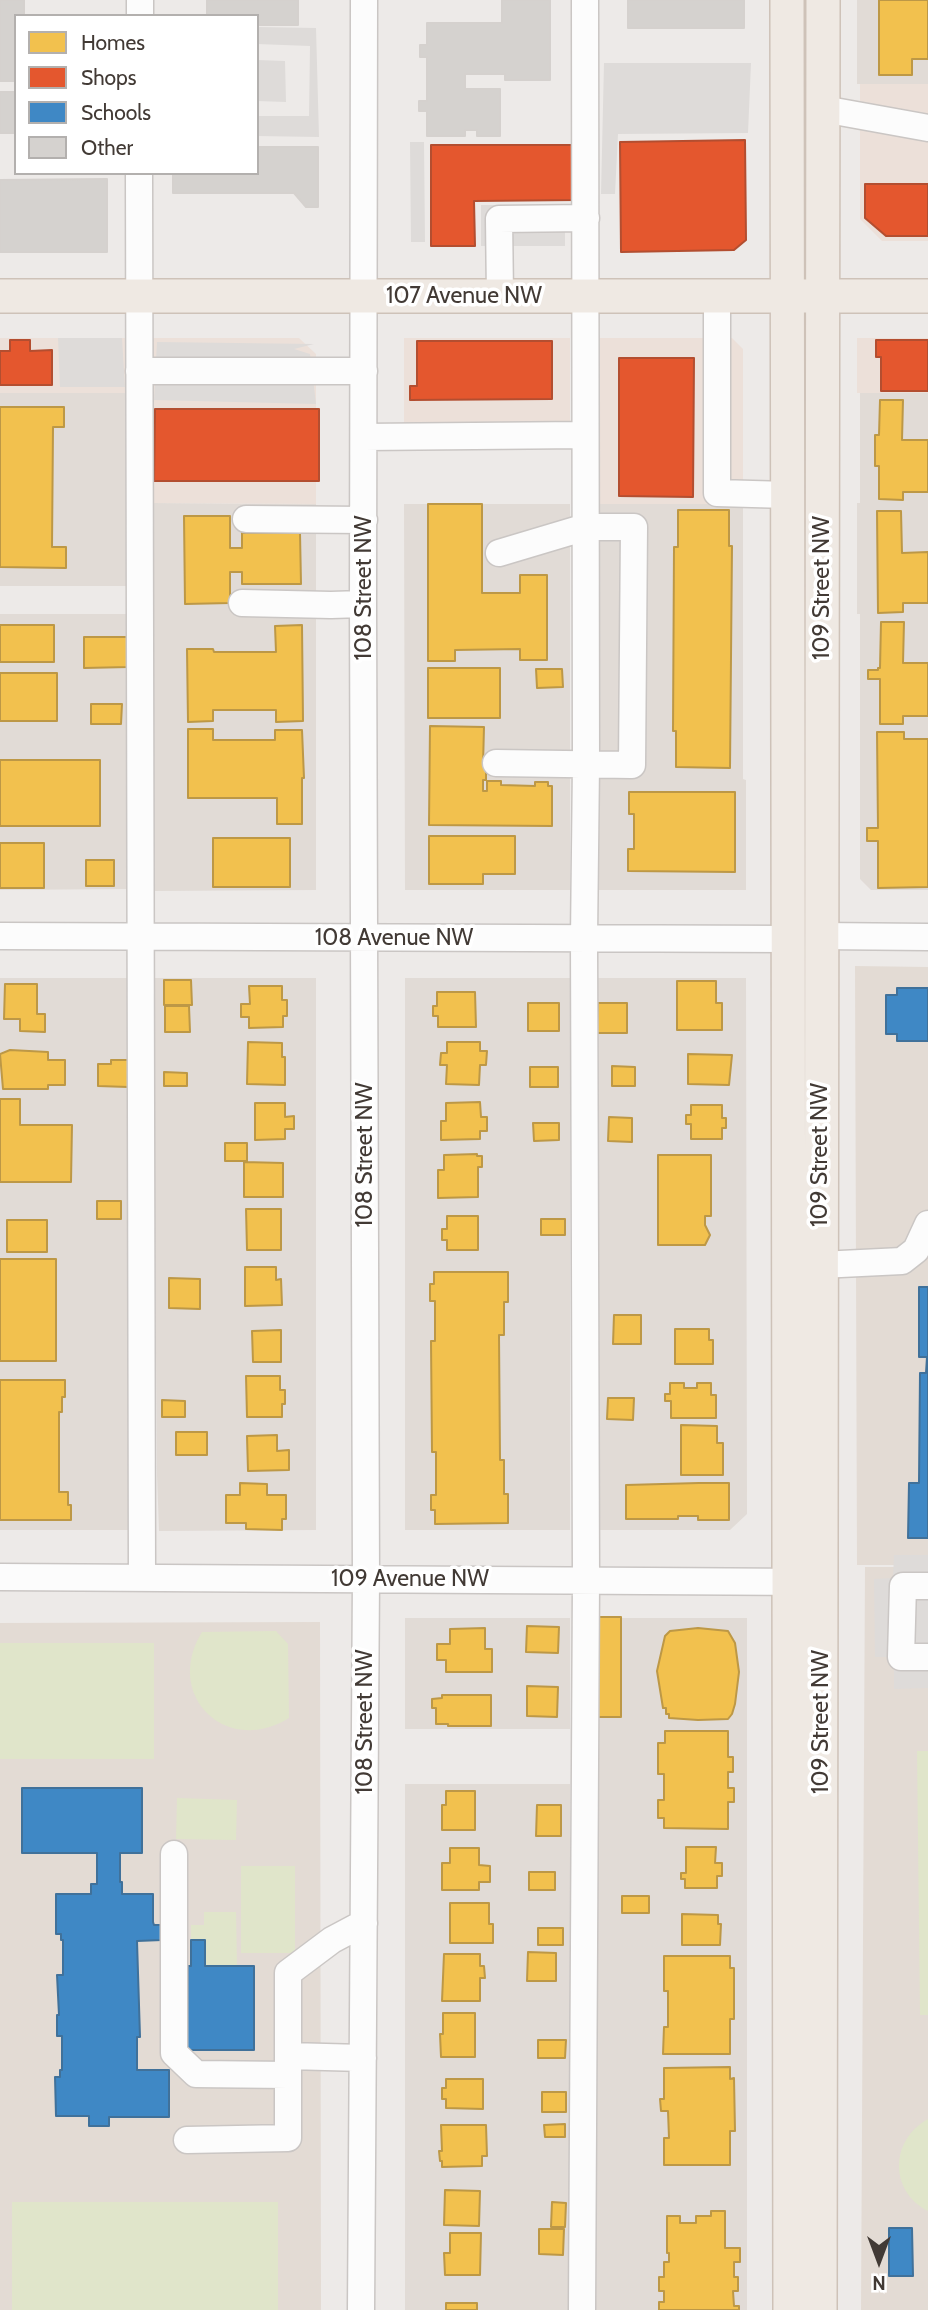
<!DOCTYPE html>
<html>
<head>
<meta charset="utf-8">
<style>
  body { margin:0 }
  #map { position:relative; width:928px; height:2310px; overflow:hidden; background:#edeae8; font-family:Cabin,sans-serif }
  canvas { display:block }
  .legend { position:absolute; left:14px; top:14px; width:245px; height:161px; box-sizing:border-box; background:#fff; border:2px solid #b3b0ae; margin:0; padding:9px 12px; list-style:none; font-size:21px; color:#423a35 }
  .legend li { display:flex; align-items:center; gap:14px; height:35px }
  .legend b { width:35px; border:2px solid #b3b0ae }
  .north { position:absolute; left:844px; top:2226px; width:70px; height:70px; -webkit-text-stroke:5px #fff; paint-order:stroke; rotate:180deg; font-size:19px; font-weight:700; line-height:28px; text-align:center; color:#423a35 }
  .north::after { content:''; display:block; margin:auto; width:24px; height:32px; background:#423a35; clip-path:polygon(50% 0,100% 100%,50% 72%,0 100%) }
</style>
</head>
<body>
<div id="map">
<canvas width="928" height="2310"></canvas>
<ul class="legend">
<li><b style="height:19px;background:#f2c14e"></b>Homes</li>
<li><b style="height:19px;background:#e4572e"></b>Shops</li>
<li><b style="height:19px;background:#3f88c5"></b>Schools</li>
<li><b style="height:19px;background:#d5d2cf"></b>Other</li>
</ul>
<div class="north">N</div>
</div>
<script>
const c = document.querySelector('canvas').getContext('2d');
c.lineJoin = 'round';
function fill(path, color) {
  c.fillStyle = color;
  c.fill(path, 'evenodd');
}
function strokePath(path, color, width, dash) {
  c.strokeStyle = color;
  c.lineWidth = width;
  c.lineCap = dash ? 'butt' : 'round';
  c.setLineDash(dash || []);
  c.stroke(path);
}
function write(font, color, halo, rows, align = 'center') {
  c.font = font + ' Cabin,sans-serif';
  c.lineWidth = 7;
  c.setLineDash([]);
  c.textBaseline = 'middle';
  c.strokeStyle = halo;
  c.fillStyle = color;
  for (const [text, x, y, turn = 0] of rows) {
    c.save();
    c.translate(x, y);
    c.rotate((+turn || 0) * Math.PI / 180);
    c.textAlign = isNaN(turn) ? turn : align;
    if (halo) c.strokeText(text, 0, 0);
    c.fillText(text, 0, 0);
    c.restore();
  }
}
const residential = new Path2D(`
  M857 0H928V84H857Z
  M0 393H128V586H0Z
  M860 393H928V890H871L860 879V614H857V503H860Z
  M154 503 316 504V890L154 891Z
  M404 504H570V890H405Z
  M592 504H743V779L746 780V890H592Z
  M0 614H128L129 889 0 890Z
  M0 978H129V1530H0Z
  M153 978H316V1530L159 1531 157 1475Z
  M405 978H570V1530H405Z
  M592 978H746L747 1514 730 1530H592Z
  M405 1618H570V1729H405Z
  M592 1618H747V2310H593Z
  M405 1784H570L571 2310H405Z`);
const commercial = new Path2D(`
  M860 84H928V241H882L860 219Z
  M0 338H128V393H0Z
  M153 338H299L316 354V504L154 503Z
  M404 338H570V448H404Z
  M592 338H732L743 349V504H592Z
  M857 338H928V393H857Z`);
const education = new Path2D(`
  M855 966 928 967V1565H857Z
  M865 1567H928V2310H861Z
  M320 1622 321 2310H0V1623Z`);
const green = new Path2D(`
  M276 1631 288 1644 289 1718C226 1757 163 1695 202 1632Z
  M0 1643H154V1759H0Z
  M917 1751H928V2015H920Z
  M177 1798 237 1800 236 1840 176 1839Z
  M241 1866H295V1953H241Z
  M204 1912H236L237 1966H205L204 1940H191V1925H204Z
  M928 2119V2211C889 2191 890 2140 928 2119Z
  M12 2202H278V2310H12Z`);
const parking = new Path2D(`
  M257 27 316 28 319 137 257 136V116H309L310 46 257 44Z
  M257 60 285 61 286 102 257 101Z
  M604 63H751L748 133 618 134 615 194H601Z
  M410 142H424L425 242H411Z
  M481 205H565V246H481Z
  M58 338H122L125 387H60Z
  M157 342 314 344 294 349 310 354 316 404 154 400Z
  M894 1555H928V1688L894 1689V1657H875L874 1579 893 1578Z`);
const homes = new Path2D(`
  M879 0H928V59H912V75H879Z
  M880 400H903L902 440H928V492H903V500L879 499V466H875V435H879Z
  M0 407H64V427H53L52 547H66V568L0 567Z
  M428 504H482V593H520V575H547V660H520V649L455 650V661H428Z
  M678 510H729V546H732L730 768 676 767V731H673L674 547H678Z
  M877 511H901L902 553 928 552V603H903V612L878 613Z
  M184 516H230V548H242V533H300L301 584H242V572H230V603L185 604Z
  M881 622H904L903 663H928V716H903V724H880V679H868V670H878V668H880Z
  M0 625H54V662H0Z
  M302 625 303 721 276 722V710H213V721L188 722 187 649H213L214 652H276L275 626Z
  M84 637H129V667L84 668Z
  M428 668H500V718H428Z
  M536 669H562L563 687 537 688Z
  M0 673H57V721H0Z
  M91 704H122L121 724H91Z
  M430 726 484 727 483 765 486 766V780H483V791H487V781H501V785L535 786V782H548V786H552V826L429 825Z
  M188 729H213V740H275V730H302L304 778H302V824H277V798H188Z
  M877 732H904V739H928V887L878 888V841H867V828H878Z
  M0 760H100V826H0Z
  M629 792H735V872L628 871V849H634V814H629Z
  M429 836H515V874H483V884H429Z
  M213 838H290V887H213Z
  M0 843H44V888H0Z
  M86 860H114V886H86Z
  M164 980H191L192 1005H164Z
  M677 981H716V1003H722V1030H677Z
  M5 984H37V1014H45V1032L20 1031V1019H4Z
  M249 986H282V1000H287V1016H283V1027L249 1028V1017H241V1004H250Z
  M437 992H475L476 1027H438V1016H433V1006H437Z
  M528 1003H559V1031H528Z
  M598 1003H627V1033H597Z
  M165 1006H189L190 1032H165Z
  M248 1042 282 1043V1057H285V1085L247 1084Z
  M447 1042H480V1051H487L486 1065H480L479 1085 446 1084 447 1065H440L441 1053H447Z
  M10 1050 48 1052V1060H65V1085H48V1089H3L0 1054Z
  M688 1054 732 1055 729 1085 688 1084Z
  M111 1060H128V1087L98 1086V1064H111Z
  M612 1066 635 1067V1086H612Z
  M530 1067H558V1087H530Z
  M164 1072 187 1073V1086H164Z
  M0 1099H20V1125H72L71 1182H0Z
  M480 1102 481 1117H487V1131H480V1139L441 1140V1121H446V1103Z
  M255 1103H285V1117L294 1116V1129H285V1139L255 1140Z
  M691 1105H722V1118H726V1128H722V1139H691V1124H686V1115H691Z
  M609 1117 632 1118V1142L608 1141Z
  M533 1123H559V1140L534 1141Z
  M225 1143H247V1161H225Z
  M477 1154V1156H482V1167H478V1197L438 1198V1170H444V1155Z
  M658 1155H711V1216H705V1225L710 1235 705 1245H658Z
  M244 1162 283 1163V1197H244Z
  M97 1201H121V1219H97Z
  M246 1209H281V1250H247Z
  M447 1216H478V1250H447V1240H442V1229H447Z
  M541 1219H565V1235H541Z
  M7 1220H47V1252H7Z
  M0 1259H56V1361H0Z
  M245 1267H276V1280L281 1279 282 1305 245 1306Z
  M434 1272H508V1302H504V1335H499L500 1460H504V1494H508V1523L435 1524V1510H431V1495H436V1452H432L431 1341H435V1301H430V1284H434Z
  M169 1278 200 1279V1309L169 1308Z
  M614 1315H641V1344H613Z
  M675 1329H709V1340H713V1364H675Z
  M281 1330V1362H253L252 1331Z
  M246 1376H280V1390H285V1404H282V1417H247Z
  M0 1380H65V1397H62V1412H59V1492H68V1505H71V1520H0Z
  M670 1383H684V1388H697V1383H711V1395H716V1418H671V1401H665V1394H670Z
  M608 1398H634L633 1420 607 1419Z
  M162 1400 185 1401V1417H162Z
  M681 1425 717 1426V1443H723V1475H681Z
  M176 1432H207V1455H176Z
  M277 1435V1451L289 1450V1470L248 1471 247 1436Z
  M240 1483 267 1484V1495H286V1519H282V1530L246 1529V1523H226V1495H240Z
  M699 1483H729V1520H698V1516H678V1519H626V1485Z
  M597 1617H621V1717H597Z
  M527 1626 559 1627 558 1653 526 1652Z
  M485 1628V1649H492V1672H446V1660H437V1644H450V1629Z
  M698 1628 728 1631 735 1643 739 1672 735 1704 732 1714 728 1719 698 1720 669 1718V1714H666V1708H663L657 1671 665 1636 670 1631Z
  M527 1686 558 1687 557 1717 527 1716Z
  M442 1695H491V1726H448V1724H436V1708H432V1699L442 1698Z
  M665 1731H728V1757H733V1772H728V1788H734V1802H728V1829L664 1828V1818H658V1800H664V1774H658V1743H665Z
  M446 1791H475V1830H442V1805H446Z
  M537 1805H561V1836H536Z
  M686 1847H716L715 1863H722V1876H717V1888H685V1879H681V1873H686Z
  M450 1848H479V1865L490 1866V1882H479V1890H442V1863H450Z
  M529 1872H555V1890H529Z
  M622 1896H649V1913H622Z
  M450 1903H489V1924H493V1943H450Z
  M682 1914 718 1915V1924H721L720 1945H682Z
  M538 1928H563V1945H538Z
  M528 1952 556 1953V1981H527Z
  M444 1954H480V1966H484L485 1978H480V2001H442Z
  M664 1956H730V1968H734V2019H730V2054H663L664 2027H668V1991H664Z
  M443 2013H475V2057H441L440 2034H443Z
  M538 2040H566L565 2058H538Z
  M730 2067V2079L734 2078 735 2131H730V2165H664V2138H669L668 2111H661L660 2099H664V2068Z
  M446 2079H483V2109L446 2108V2099H442V2088H446Z
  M542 2092H566V2112H542Z
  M565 2124V2137H545L544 2125Z
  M441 2125H486L487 2156H482V2166L442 2167V2161H440L439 2151H442Z
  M445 2190 480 2191 479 2226 444 2225Z
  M552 2202 566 2203 565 2227H551Z
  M711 2211H725V2248H740V2262H734V2277H738V2291H733L734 2306H739V2310H659V2302H664V2291H659V2277H664V2262H669V2253H667V2216H680V2223H696V2216H711Z
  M539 2229H564L563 2255 539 2254Z
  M450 2233H481L480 2275H445L444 2253H450Z
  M446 2303H477V2310H446Z`);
const shops = new Path2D(`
  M745 140 746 240 734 250 621 252 620 142Z
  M431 145H576V200L474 201 475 246H431Z
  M865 184H928V236H886L865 218Z
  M10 340H30V351L52 350V385H0V351H10Z
  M876 340H928V391H881V357H876Z
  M417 341H552V399L410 400V386H417Z
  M619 358H694L693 497 619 496Z
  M155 409H319V481H154Z`);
const schools = new Path2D(`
  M897 988H928V1041H897V1034H886V995H897Z
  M919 1287H928V1538H908L909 1483H919L920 1373H926L927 1357H919Z
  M22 1788H142V1853H120V1882H122V1894H153V1922L154 1925H162V1940L137 1941 140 2037H137V2070H169V2117H109V2126H89V2116H56L55 2077H60V2070H62V2036H57V2015H59L57 1975H63V1940H61V1934H56V1894H91V1884H97V1853H22Z
  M191 1940H205V1966H254V2050H187L188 1966H191Z
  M889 2228H912L913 2276H889Z`);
const building = new Path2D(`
  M0 0H24V16H16V81H0Z
  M207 0H298V25H257V16H207Z
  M502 0H550V80H505V74H465V89H500V136H477V130H465V136H427V111H419V101H427V57H420V45H427V23H502Z
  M628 0H744V28H628Z
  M0 92H16V133H0Z
  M257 147H318V207H306L294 193H173V173H257Z
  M107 179V252H0V180Z`);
const minor = new Path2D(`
  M140 16V0
  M823 109 928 128
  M139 173 142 1577
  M500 296 499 219 586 218
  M717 296V493L788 495
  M139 371H364
  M364 437 584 435
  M246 519 364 520
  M242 603 331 605 363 604
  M496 763 632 765 634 527H586L499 553
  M0 936 788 939
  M820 936 928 937
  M820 1265 902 1261 916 1250 928 1224
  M0 1577 809 1582
  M928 1586H903L901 1657H928
  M174 1854V2053L196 2074 288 2075
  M288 2056 363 2058
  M187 2140 288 2138V1973L332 1940 364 1923
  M361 2310 366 1579 363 604 364 0
  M582 2310 586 1580 584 938 586 764 585 0`);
const major = new Path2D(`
  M787 0 790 2310
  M0 296H928
  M820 2310 823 0`);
const streetNames = [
  ["107 Avenue NW",464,296],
  ["108 Street NW",364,588,-90],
  ["109 Street NW",822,588,-90],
  ["108 Avenue NW",394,938],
  ["108 Street NW",365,1155,-90],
  ["109 Street NW",820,1155,-90],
  ["109 Avenue NW",410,1579],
  ["108 Street NW",365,1722,-90],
  ["109 Street NW",821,1722,-90]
];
fill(residential, '#e1dbd6');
fill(commercial, '#ece0d9');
fill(education, '#e3dbd4');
fill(green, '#e0e5ca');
fill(parking, '#dedbd9');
fill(homes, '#f2c14e');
strokePath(homes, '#bd9846', 2);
fill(shops, '#e4572e');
strokePath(shops, '#b34e30', 2);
fill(schools, '#3f88c5');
strokePath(schools, '#40719a', 2);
fill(building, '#d5d2cf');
strokePath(building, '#d5d1ce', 2);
strokePath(minor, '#cac6c4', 29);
strokePath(major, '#cec2b8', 36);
strokePath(minor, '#fcfcfc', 26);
strokePath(major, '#efe9e3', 33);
write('23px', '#423a35', '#fff', streetNames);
</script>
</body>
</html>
